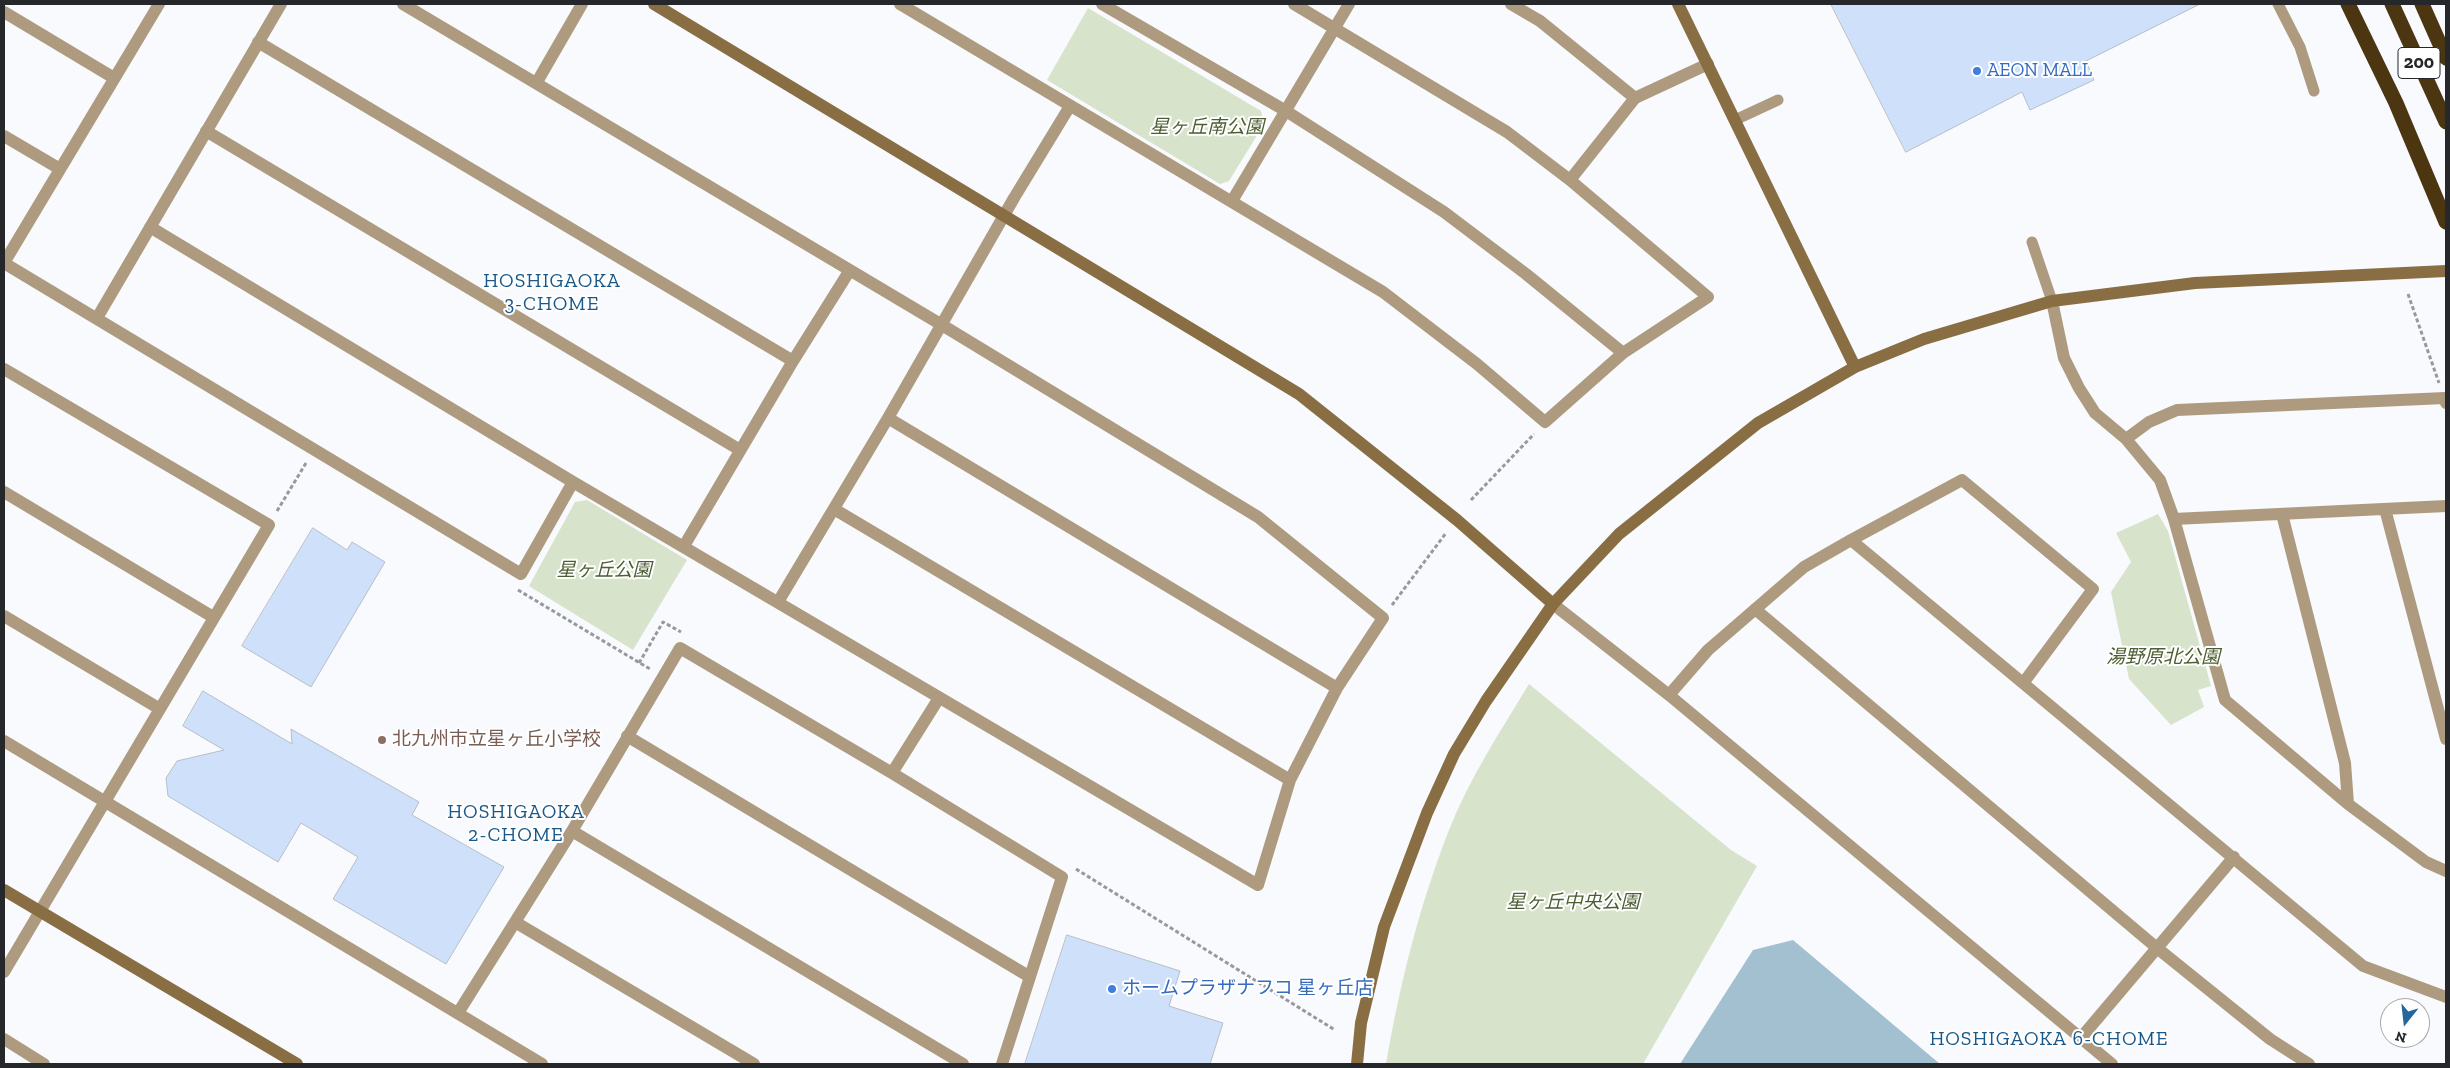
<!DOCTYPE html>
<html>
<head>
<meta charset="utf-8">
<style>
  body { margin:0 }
  #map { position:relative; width:2450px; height:1068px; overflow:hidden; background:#f8fafe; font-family:"Zilla Slab",serif }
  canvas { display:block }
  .frame { position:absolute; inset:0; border:5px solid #25272b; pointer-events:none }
  .north { position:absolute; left:2380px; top:998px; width:50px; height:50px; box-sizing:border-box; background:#fff; border:1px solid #a8a9aa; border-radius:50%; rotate:196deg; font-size:14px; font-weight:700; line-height:20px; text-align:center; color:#25272b }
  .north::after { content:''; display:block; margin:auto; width:18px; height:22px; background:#22679c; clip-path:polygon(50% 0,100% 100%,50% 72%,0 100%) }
</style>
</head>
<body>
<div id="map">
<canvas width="2450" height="1068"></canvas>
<div class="frame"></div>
<div class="north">N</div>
</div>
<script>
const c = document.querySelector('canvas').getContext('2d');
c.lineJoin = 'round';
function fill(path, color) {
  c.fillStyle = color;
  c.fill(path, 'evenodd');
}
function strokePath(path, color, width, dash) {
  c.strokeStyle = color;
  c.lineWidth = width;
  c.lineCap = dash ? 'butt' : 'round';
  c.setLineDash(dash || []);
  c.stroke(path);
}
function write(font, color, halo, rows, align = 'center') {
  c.font = font + ' "Zilla Slab","Noto Sans JP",serif';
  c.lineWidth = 4;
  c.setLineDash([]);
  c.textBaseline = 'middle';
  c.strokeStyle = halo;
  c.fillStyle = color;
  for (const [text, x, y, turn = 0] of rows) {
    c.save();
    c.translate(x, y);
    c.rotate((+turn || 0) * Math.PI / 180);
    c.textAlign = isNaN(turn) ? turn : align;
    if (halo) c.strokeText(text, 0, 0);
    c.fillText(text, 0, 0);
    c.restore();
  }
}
const green = new Path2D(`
  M1088 8 1261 111 1264 124 1229 181 1220 184 1047 80Z
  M587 500 687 560 633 650 529 586 575 502Z
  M2158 514 2168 531 2211 686 2198 690 2204 707 2171 725 2129 679 2111 592 2131 562 2116 533Z
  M1529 684 1731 850 1757 866 1643 1064H1386C1400 983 1419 907 1449 830 1469 779 1500 732 1529 684Z`);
const water = new Path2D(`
  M1793 940 1940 1064H1680L1753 950Z`);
const building = new Path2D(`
  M1831 4H2200L2086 61 2094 80 2030 110 2022 92 1906 152Z
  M313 528 347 550 352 542 385 562 311 687 242 646Z
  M203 691 292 744 291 729 419 802 412 815 504 867 446 964 333 899 358 857 301 823 278 862 168 796 166 778 177 761 224 750 183 726Z
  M1067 935 1180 971 1169 1006 1223 1023 1210 1064H1025Z`);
const path = new Path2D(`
  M2408 294 2439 383
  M1471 500 1534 434
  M277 511 306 463
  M518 590 650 669
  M1392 605 1446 533
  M639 663 663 622 681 632
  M1076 869 1335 1030`);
const lane = new Path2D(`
  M2278 4 2300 47 2314 91
  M1735 120 1778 100
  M2032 242 2052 301`);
const street = new Path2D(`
  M159 4 4 263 521 574 573 482
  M900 4 1383 292 1477 364 1545 422 1623 353 1708 297 1570 180 1507 132 1294 4
  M1102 4 1286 111 1444 212 1526 274 1623 353
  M1511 4 1540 21 1635 98
  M4 12 114 78
  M258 42 793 361
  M537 82 582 4
  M206 131 740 450
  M4 136 60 169
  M1570 180 1635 98 1708 64
  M1232 201 1349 4
  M150 227 573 482 1258 885 1290 780 1337 688 1383 618 1258 517 942 325 403 4
  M2052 301 2064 358 2079 388 2095 413 2126 439 2160 480 2174 519 2225 700 2348 804 2426 862 2446 871
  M97 318 281 4
  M4 369 269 525 4 972
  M888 418 1337 688
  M2126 439 2149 422 2177 410 2445 398 2446 403
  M4 492 213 617
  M834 509 1290 780
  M2385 509 2446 739
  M2282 514 2345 763 2348 804
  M2174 519 2446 506
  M1851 540 2363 966 2446 997
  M684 546 793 361 850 270
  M778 602 888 418 1014 198 1070 106
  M1553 604 1669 695 2112 1064
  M1755 609 2157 948 2270 1039 2309 1064
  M4 616 160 709
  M1669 695 1708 650 1804 567 1851 540 1962 480 2093 589 2024 682
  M627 736 1030 977
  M4 741 542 1064
  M892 773 939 698
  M572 831 963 1064
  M515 922 754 1064
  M458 1013 572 831 680 648 892 773 1062 877 1002 1064
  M4 1039 44 1064
  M2080 1039 2234 857`);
const secondary = new Path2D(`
  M654 4 1299 394 1457 520 1553 604
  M1678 4 1855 367
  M4 890 297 1064
  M1357 1064 1361 1023 1384 927 1427 813 1454 754 1486 701 1553 604 1619 534 1758 423 1855 367 1924 339 2052 301 2195 283 2446 271`);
const highway = new Path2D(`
  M2348 4 2396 103 2446 222
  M2392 4 2446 122
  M2422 4 2446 58`);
const markers = [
  [1977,71,5,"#3f7fe0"],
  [382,740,5,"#8d6e63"],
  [1112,989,5,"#3f7fe0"]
];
const shields = [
  [2419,63,42]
];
const shieldNames = [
  ["200",2419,63]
];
const shopNames = [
  ["AEON MALL",1987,71],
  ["ホームプラザナフコ 星ヶ丘店",1122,989]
];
const parkNames = [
  ["星ヶ丘南公園",1207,128],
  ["星ヶ丘公園",604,571],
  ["湯野原北公園",2163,658],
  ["星ヶ丘中央公園",1573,903]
];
const educationNames = [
  ["北九州市立星ヶ丘小学校",392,740]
];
const neighbourhoodNames = [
  ["HOSHIGAOKA",552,281],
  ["3-CHOME",552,304],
  ["HOSHIGAOKA",516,812],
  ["2-CHOME",516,835],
  ["HOSHIGAOKA 6-CHOME",2049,1039]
];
fill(green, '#d8e3cb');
fill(water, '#a3c0d1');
fill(building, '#cee0fa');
strokePath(building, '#b7bec7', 1);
strokePath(path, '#97999d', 3, [4, 2.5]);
strokePath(lane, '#ae9b7f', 11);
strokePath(street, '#ae9b7f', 12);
strokePath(secondary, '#896e43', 12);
strokePath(highway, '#4c3611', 15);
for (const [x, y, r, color] of markers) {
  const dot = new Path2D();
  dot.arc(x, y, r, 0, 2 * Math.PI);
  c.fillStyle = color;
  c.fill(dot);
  strokePath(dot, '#fff', 2);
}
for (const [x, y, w] of shields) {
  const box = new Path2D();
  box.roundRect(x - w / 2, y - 15.5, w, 31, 4);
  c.fillStyle = '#fff';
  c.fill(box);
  strokePath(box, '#25272b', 1);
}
write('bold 18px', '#25272b', null, shieldNames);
write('19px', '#366cbe', '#fff', shopNames, 'left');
write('italic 19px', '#4c5e32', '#fff', parkNames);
write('19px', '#785e54', '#fff', educationNames, 'left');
c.letterSpacing = '1px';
write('20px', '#195888', '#fff', neighbourhoodNames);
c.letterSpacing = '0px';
</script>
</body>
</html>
